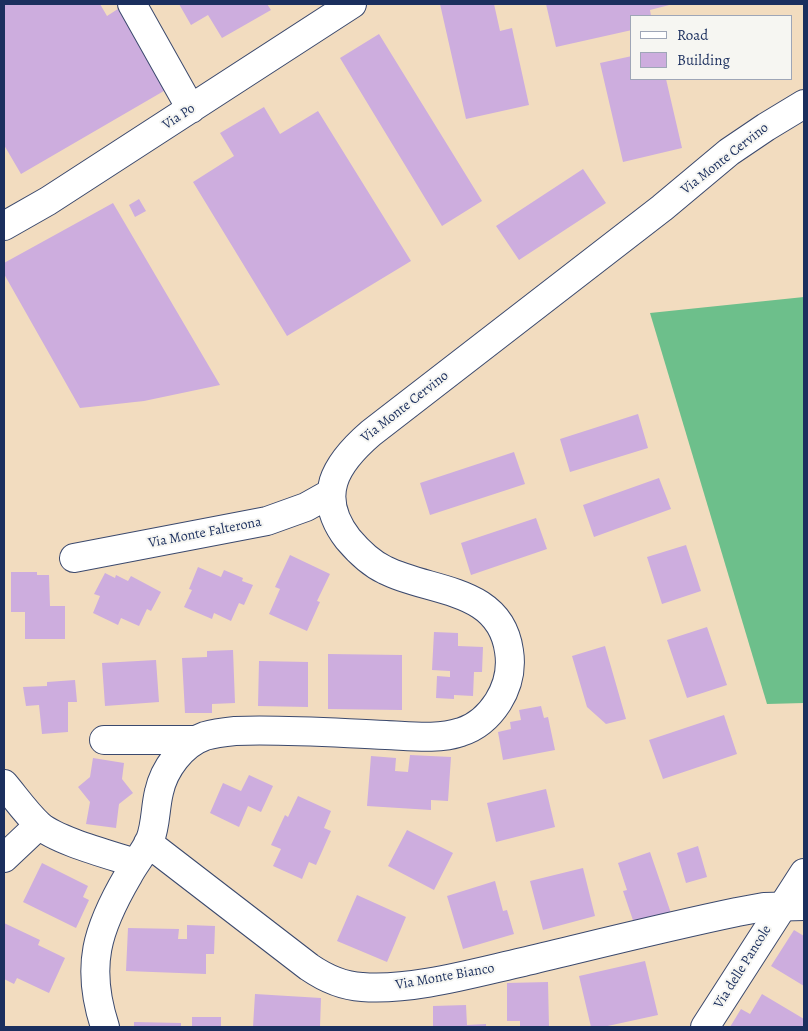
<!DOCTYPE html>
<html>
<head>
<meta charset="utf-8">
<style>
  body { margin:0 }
  #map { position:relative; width:808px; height:1031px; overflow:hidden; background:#f2dcbf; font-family:Alegreya,serif }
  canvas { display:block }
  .frame { position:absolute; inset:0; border:5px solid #1b2f5e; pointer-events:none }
  .legend { position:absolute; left:630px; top:15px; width:162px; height:65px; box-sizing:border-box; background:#f6f6f2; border:1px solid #9ea6b7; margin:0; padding:6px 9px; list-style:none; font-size:15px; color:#1b2f5e }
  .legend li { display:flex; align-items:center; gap:10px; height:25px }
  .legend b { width:25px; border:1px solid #9ea6b7 }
</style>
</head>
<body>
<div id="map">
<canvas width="808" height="1031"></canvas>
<div class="frame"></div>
<ul class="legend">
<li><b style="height:6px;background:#fff"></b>Road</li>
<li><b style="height:14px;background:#cdadde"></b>Building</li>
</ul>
</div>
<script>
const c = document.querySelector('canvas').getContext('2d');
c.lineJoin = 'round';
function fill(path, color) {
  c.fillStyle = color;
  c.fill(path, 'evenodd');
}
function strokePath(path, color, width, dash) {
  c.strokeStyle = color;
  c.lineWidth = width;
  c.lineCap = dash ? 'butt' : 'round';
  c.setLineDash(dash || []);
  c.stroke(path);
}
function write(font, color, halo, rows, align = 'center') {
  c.font = font + ' Alegreya,serif';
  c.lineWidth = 4;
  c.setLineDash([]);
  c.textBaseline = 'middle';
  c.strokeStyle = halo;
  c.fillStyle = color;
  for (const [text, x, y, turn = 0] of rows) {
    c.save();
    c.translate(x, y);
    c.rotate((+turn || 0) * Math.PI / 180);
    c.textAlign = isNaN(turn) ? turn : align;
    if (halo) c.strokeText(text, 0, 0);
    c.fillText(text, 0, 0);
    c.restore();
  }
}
const forest = new Path2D(`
  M804 297V703L767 704 650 313Z`);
const building = new Path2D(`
  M4 4H100L107 16 121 7 169 88 21 174 4 145Z
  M179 4H267L271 10 222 38 208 15 191 25Z
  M440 4H494L500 31 512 28 529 105 466 119Z
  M546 4H673L650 10 651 16H632V30L556 47Z
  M379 34 482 201 442 226 340 58Z
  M632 56V79H666L682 148 623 162 600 63Z
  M264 107 280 134 318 111 411 261 287 336 193 182 234 156 220 133Z
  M583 169 606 203 519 260 496 226Z
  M139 199 146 211 135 217 129 205Z
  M113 203 220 385 144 401 80 408 4 274V263Z
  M638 414 648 448 570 472 560 439Z
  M514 452 525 484 430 515 420 483Z
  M659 478 671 509 594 537 583 505Z
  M536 518 547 549 471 575 461 543Z
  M686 545 701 591 662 604 647 557Z
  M290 555 330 574 317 601 320 602 307 631 269 614 280 589 275 587Z
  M198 567 221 577 224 570 243 578 242 581 253 585 244 605 239 603 231 621 214 613 212 619 184 607 192 590 189 589Z
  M11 572H37V575H49L50 606H65V639H25V612H11Z
  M105 573 115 578 116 575 128 581 131 576 161 592 151 611 147 609 139 626 121 618 118 625 93 613 100 596 94 594Z
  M707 627 727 685 687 698 667 640Z
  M434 632 458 633V646L483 647 482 672H474L473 696 454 695V699L436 698 437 676 450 677V671L432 670Z
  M605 646 626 719 606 724 587 707 572 656Z
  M233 650 235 703 212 704V713H185L182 658 207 657V651Z
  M328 654 402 655V710L328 709Z
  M156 660 159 702 105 706 102 663Z
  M259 661 308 662V707L258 706Z
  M75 680 77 702H68V732L42 734 39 705 26 706 23 687 47 686V682Z
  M541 706 544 718 548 717 555 750 503 760 498 732 511 729 510 722 521 720 519 710Z
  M724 715 737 754 663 779 649 740Z
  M410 755 451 757 448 801 431 800V810L367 806 371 756 396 758 395 771 408 772Z
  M93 758 124 763 122 779 133 793 119 804 116 828 86 824 90 802 78 787 90 777Z
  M249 775 273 786 261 812 248 806 239 827 210 813 223 783 241 791Z
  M546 789 555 827 496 842 487 803Z
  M298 796 331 811 324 828 331 831 316 865 309 862 302 879 273 866 281 849 271 845 285 815 288 817Z
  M407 830 453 853 434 890 388 866Z
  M698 846 707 877 686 883 677 853Z
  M650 852 673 919 637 932 623 891 627 890 618 863Z
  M42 863 88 886 83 897 89 900 76 928 23 902Z
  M583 868 595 916 543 930 530 881Z
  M495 881 503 911 507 910 514 934 463 949 447 896Z
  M357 895 406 917 387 962 337 941Z
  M4 923 40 940 38 945 65 958 49 993 17 978 14 984 4 979Z
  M187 925 215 926 214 954H206V974L126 971 128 928 179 929 178 939H187Z
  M794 930 804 936V986L771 966Z
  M645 961 658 1015 603 1027H591L579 976Z
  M548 982 549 1027H520V1021H507V983Z
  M255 994 321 998 320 1027H253Z
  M762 994 804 1019V1027H730L741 1009 750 1014Z
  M466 1005 467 1025 486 1024V1027H433V1006Z
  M192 1017H221V1027H192Z
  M134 1022 181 1023V1027H134Z`);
const minor = new Path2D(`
  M132 4 191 109
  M4 226 48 201 352 4
  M74 558 267 521 306 507 331 493
  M104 740H195
  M4 784C15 797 26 813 39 825 57 841 111 855 135 863
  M148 843 309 967C325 978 343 986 362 987 411 991 474 973 523 962 594 945 665 927 737 912L764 907 804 906
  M4 858 39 825
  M105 1027C85 966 97 929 128 876 134 864 144 853 150 840 156 825 155 808 159 792 164 769 182 744 205 736 215 733 225 732 235 731 285 729 336 733 386 735 410 736 438 740 461 732 477 727 489 716 498 702 508 686 512 670 509 651 500 587 431 593 385 570 370 563 359 552 348 539 315 496 335 464 371 433L662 208 729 152 766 127 804 104`);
const major = new Path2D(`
  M705 1027 804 873`);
const streetNames = [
  ["Via Po",179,117,-33],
  ["Via Monte Cervino",725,159,-38],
  ["Via Monte Cervino",405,407,-38],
  ["Via Monte Falterona",205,533,-11],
  ["Via delle Pancole",743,967,-58],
  ["Via Monte Bianco",445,977,-10]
];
fill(forest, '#6dbf8b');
fill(building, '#cdadde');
strokePath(minor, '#3b496d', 30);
strokePath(major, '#3b496d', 30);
strokePath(minor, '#fff', 28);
strokePath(major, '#fff', 28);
write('14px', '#1b2f5e', '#f6f6f2', streetNames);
</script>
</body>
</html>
